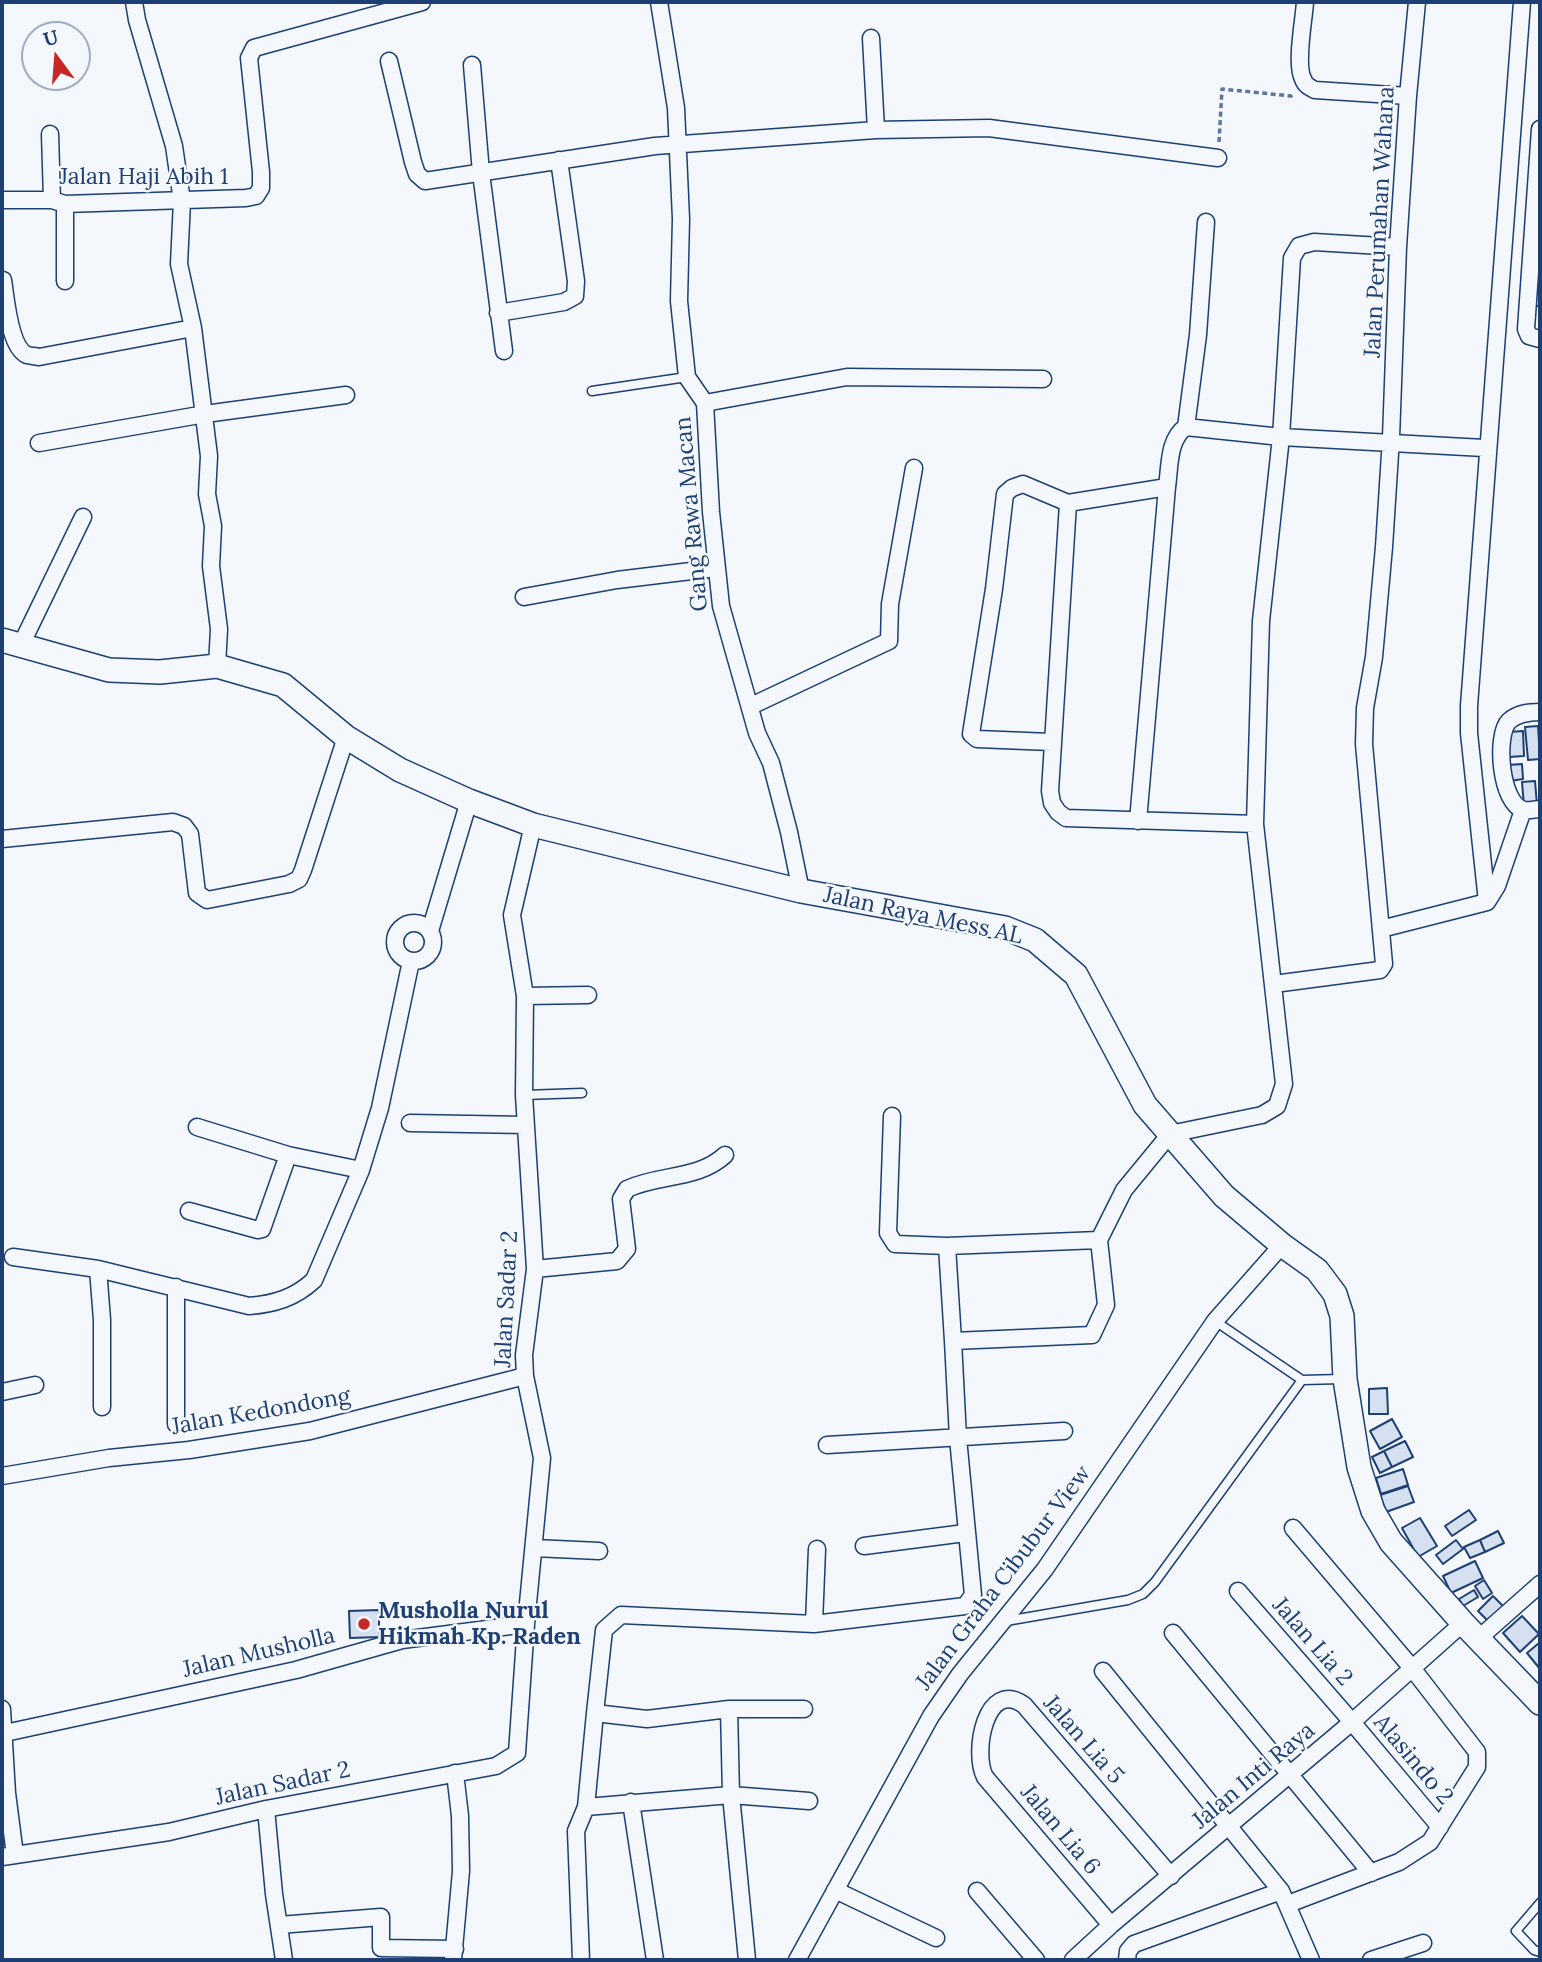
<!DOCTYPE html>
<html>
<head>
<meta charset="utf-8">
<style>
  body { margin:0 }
  #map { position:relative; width:1542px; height:1962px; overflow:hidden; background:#f4f7fb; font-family:Lora,serif }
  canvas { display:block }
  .frame { position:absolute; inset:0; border:4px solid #1d3f73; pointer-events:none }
  .north { position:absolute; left:21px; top:21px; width:70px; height:70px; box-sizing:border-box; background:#f4f7fb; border:2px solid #9eadc5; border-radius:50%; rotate:344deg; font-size:19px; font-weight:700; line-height:28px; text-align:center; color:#1d3f73 }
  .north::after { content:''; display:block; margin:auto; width:24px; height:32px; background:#c62828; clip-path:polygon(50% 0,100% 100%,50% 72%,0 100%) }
</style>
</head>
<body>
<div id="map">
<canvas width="1542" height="1962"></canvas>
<div class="frame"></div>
<div class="north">U</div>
</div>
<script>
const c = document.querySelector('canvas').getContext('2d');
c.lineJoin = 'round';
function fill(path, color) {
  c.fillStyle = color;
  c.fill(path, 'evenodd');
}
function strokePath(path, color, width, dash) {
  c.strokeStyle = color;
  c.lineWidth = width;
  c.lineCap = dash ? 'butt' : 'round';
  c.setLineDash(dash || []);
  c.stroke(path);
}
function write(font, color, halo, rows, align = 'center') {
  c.font = font + ' Lora,serif';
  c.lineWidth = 5;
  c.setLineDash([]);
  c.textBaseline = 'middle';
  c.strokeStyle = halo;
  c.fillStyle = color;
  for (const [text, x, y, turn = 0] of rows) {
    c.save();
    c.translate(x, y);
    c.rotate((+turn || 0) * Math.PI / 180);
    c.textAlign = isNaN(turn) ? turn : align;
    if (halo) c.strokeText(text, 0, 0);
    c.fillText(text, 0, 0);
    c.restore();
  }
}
const building = new Path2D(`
  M1536 280H1540V306H1534Z
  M1538 726 1540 759 1528 760 1525 727Z
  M1523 731 1524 756 1509 757 1508 732Z
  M1522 764 1523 779 1510 781 1508 765Z
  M1535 781 1537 805 1524 806 1522 782Z
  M1387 1388 1388 1414H1369V1389Z
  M1392 1419 1402 1437 1380 1449 1370 1431Z
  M1405 1441 1413 1457 1392 1467 1384 1451Z
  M1384 1451 1392 1467 1380 1473 1372 1457Z
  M1403 1469 1408 1485 1381 1494 1376 1478Z
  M1408 1486 1414 1502 1386 1512 1380 1495Z
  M1469 1510 1476 1520 1452 1536 1445 1526Z
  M1420 1518 1437 1546 1418 1557 1402 1528Z
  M1498 1531 1504 1543 1485 1552 1480 1540Z
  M1456 1540 1463 1549 1443 1564 1436 1555Z
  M1480 1540 1485 1552 1470 1558 1464 1547Z
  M1475 1561 1483 1578 1451 1593 1443 1576Z
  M1484 1580 1492 1593 1483 1599 1475 1586Z
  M1474 1590 1478 1597 1463 1606 1459 1599Z
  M1493 1596 1507 1610 1492 1625 1478 1611Z
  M379 1610V1637L350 1638 349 1611Z
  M1522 1616 1539 1634 1520 1652 1503 1633Z
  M1539 1643 1540 1645V1669L1527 1653Z`);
const path = new Path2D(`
  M1219 142 1222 89 1291 96 1293 94`);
const lane = new Path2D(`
  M592 391 687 377
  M524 1095 582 1093
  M1215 1321 1302 1380 1342 1379
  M1006 1621 1128 1600 1143 1594 1155 1582 1302 1380
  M1540 1903 1516 1931 1534 1950 1540 1952`);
const street = new Path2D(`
  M134 2 137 20 174 146 182 201 179 264 193 328 209 456 207 494 213 526 211 566 219 629 217 666
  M659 2 676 108 681 219 679 301 687 377 705 403 711 512 721 606 757 733 771 763 789 832 801 891
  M1305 2C1304 20 1295 64 1303 79 1305 85 1309 87 1315 90L1408 96
  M871 38 876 130
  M389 61 413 162 417 174 425 181 655 146 876 130 989 128 1218 158
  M472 65 481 173 504 351
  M1540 129 1526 329 1529 336 1540 339
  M50 134 52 200
  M2 200H52L65 204 246 198 256 196 261 188V172L249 58 254 48 422 2
  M65 204V281
  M3 280C6 298 9 347 27 355 31 356 35 356 39 357L193 328
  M498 313 564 302 575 296 576 281 559 160
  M705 403 847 377 1043 379
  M1186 427 1281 437 1484 448 1488 451
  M39 443 205 414 346 395
  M1068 503 1050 791 1052 803 1058 812 1066 818 1255 824
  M524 597 617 580 716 568
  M20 647 83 517
  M751 706 889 641 890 604 914 468
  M1540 712C1529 712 1518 713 1509 721 1495 735 1500 804 1524 810 1528 811 1536 809 1540 809
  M1051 742 977 739 971 734 994 589 1005 494 1012 488 1023 484 1068 503 1167 487
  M1138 821 1167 487C1170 466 1168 439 1186 427L1198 335 1206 222
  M2 839 173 822 184 826 190 834 197 893 207 900 289 884 299 879 303 870 346 737
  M1487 902 1469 733V706L1522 2
  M395 942a19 19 0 1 1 38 0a19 19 0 1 1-38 0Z
  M1381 929 1487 902 1497 886 1523 810
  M430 931 469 801
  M1274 984 1380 970 1384 964 1364 744 1365 708 1374 657 1384 547 1391 438 1398 247 1408 96 1417 2
  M525 996 588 995
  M892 1116 888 1233 895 1244 947 1246 1099 1240
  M410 1123 526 1125
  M197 1127 288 1155 361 1170
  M189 1211 258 1230 262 1229 288 1155
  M947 1246 953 1341
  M13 1257 98 1269
  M535 1269 617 1261 627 1249 621 1199 627 1189C659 1174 698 1180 725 1155
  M176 1287V1424
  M2 1392 35 1385
  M102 1407V1320L98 1269 249 1306C274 1304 295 1298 314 1280L361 1170 380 1108 411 961
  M827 1445 1064 1431
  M2 1476 109 1458 189 1450 310 1431 525 1376
  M864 1546 965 1533
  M534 1548 599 1551
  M1238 1591 1352 1722 1440 1827
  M814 1624 817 1549
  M1173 1633 1371 1873
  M1478 1639 1540 1584
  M1103 1671 1281 1891 1311 1960
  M2 1709 7 1793 15 1855
  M729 1709H804
  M5 1733 296 1670 402 1640 526 1624
  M631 1802 655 1960
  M586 1807 595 1713
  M266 1809 274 1894 284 1960
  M2 1857 169 1832 266 1809 496 1766 517 1753 526 1624 542 1458 525 1376 524 1355 535 1269 524 1095 525 996 512 915 533 825
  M835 1890 936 1938
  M977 1891 1036 1960
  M1288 1904 1399 1862 1430 1842 1477 1767V1752L1412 1668 1293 1528
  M279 1925 381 1917V1948L455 1949
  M1111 1925 985 1777C972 1752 986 1678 1024 1705L1171 1876
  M453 1960 461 1871 460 1816 455 1773
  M581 1960 576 1831 586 1807 731 1795 729 1709 647 1719 595 1713 604 1630 621 1615 814 1624 965 1606 973 1595 958 1438 953 1341 1092 1335 1106 1305 1099 1240 1124 1190 1170 1134 1262 1115 1277 1106 1284 1084 1255 824 1261 621 1281 437 1292 258 1299 246 1314 242 1398 247
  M747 1960 731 1795 809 1801
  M797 1960 931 1716 960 1674 1045 1569 1215 1321 1282 1245
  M1073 1960 1111 1925 1352 1722 1463 1623
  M1127 1960 1128 1951 1134 1944 1281 1891
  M1371 1960 1423 1943`);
const secondary = new Path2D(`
  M2 640 109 670 160 672 217 666 283 685 346 737 400 770 469 801 533 825 801 891 1005 928 1035 940 1076 975 1145 1105 1224 1196 1282 1245 1317 1270 1335 1294 1342 1316 1345 1379 1359 1467 1373 1511 1391 1542 1463 1623 1540 1703`);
const markers = [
  [364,1624,7,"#c62828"]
];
const streetNames = [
  ["Jalan Haji Abih 1",144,177],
  ["Jalan Perumahan Wahana",1380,222,-87],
  ["Gang Rawa Macan",692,514,-95],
  ["Jalan Raya Mess AL",923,916,12],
  ["Jalan Sadar 2",507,1299,-87],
  ["Jalan Kedondong",261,1412,-10],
  ["Jalan Graha Cibubur View",1004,1578,-53],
  ["Jalan Lia 2",1312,1642,49],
  ["Jalan Musholla",259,1653,-13],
  ["Jalan Lia 5",1083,1740,49],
  ["Alasindo 2",1413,1760,50],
  ["Jalan Inti Raya",1254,1776,-40],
  ["Jalan Sadar 2",283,1784,-12],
  ["Jalan Lia 6",1060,1830,50]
];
const poiNames = [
  ["Musholla Nurul",378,1611],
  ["Hikmah Kp. Raden",378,1637]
];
fill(building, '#d5e0f0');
strokePath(building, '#1d3f73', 2);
strokePath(lane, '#1d3f73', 11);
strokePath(street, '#1d3f73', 19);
strokePath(secondary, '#1d3f73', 26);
strokePath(path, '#5e769c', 3.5, [5, 3.5]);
strokePath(lane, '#f4f7fb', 8);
strokePath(street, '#f4f7fb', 16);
strokePath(secondary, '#f4f7fb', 23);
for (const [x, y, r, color] of markers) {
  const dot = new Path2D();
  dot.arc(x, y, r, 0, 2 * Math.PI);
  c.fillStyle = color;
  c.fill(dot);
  strokePath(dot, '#f4f7fb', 2.5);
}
write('23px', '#1d3f73', '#f4f7fb', streetNames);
write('bold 23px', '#1d3f73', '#f4f7fb', poiNames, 'left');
</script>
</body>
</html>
